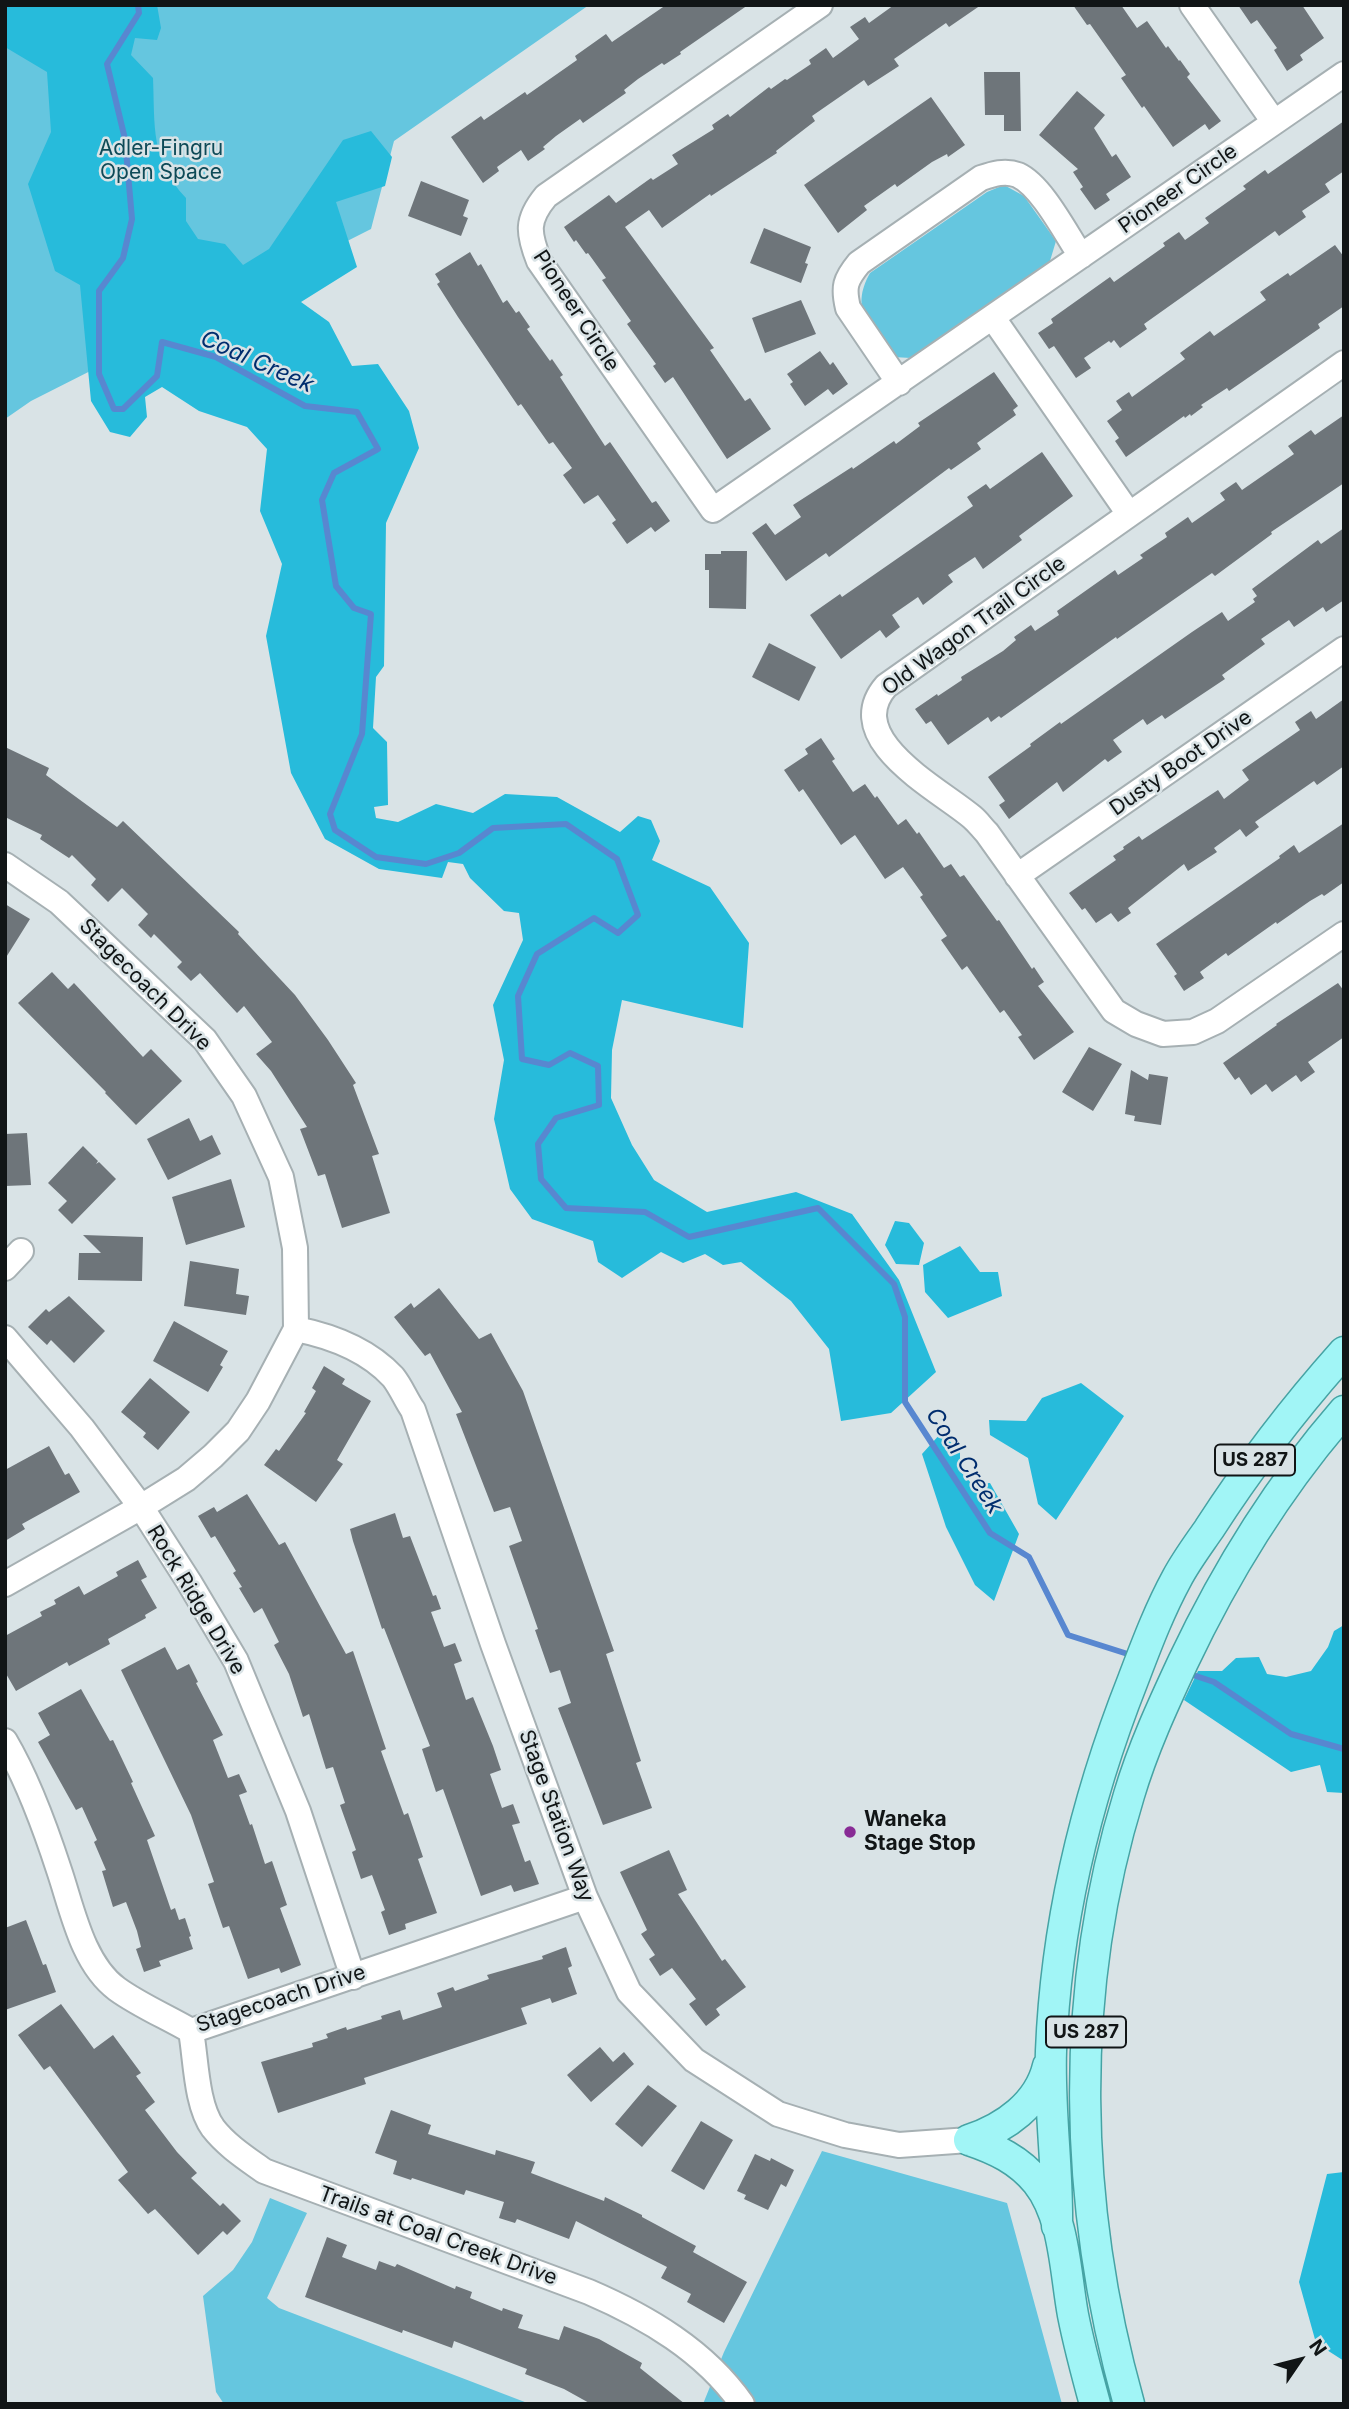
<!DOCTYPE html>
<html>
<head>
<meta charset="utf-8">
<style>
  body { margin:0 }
  #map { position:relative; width:1349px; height:2409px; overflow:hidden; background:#d9e3e6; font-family:Inter,sans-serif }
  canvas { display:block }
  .frame { position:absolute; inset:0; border:7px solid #111516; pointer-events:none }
  .north { position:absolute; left:1265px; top:2325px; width:70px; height:70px; -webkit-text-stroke:5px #d9e3e6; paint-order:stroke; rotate:55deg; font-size:19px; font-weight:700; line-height:28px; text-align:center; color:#111516 }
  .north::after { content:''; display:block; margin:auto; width:24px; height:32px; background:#111516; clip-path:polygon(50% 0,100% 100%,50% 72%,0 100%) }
</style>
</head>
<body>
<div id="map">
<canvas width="1349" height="2409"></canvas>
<div class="frame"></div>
<div class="north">N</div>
</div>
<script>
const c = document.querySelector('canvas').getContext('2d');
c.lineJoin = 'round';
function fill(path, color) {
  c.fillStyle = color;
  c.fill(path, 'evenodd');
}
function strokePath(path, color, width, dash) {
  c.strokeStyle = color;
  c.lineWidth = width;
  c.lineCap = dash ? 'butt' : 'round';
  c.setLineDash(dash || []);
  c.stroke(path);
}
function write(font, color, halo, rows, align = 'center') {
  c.font = font + ' Inter,sans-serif';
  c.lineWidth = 5;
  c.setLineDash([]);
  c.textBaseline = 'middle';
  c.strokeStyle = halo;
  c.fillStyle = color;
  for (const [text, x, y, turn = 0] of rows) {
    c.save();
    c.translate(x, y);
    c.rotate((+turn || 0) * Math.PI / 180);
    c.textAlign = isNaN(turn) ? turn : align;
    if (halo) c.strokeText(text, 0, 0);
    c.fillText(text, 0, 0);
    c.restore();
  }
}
const green = new Path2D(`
  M5 5H589L394 141 371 229 31 401 5 419Z
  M1004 185 1024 196 1056 241 1050 261 911 358 893 357C871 325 849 311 870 273L987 192Z
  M822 2151 1007 2203 1062 2404H703L724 2352Z
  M270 2198 307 2213 267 2298 279 2308 530 2404H224L216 2392 203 2296 233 2270 252 2242Z`);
const forest = new Path2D(`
  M6 5H157L161 28 157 40 135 38 131 55 153 78C155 126 150 160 186 198V221L198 239 225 244 243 265 269 249 343 140 371 131 392 157 385 186 336 202 357 267 301 302 329 322 352 366 378 364 409 411 419 448 386 523 384 666 376 677 373 728 387 742 388 805 374 807 376 818 398 822 436 804 473 813 505 794 557 797 620 832 638 816 651 820 660 841 652 860 710 887 749 943 743 1028 622 1000 612 1050 611 1098 632 1145 654 1180 707 1212 796 1192 852 1214 899 1280 936 1372 891 1413 841 1421 829 1349 791 1301 741 1262 723 1265 705 1254 683 1263 661 1252 622 1278 598 1262 593 1241 532 1219 510 1189 494 1119 504 1060 493 1005 523 940 519 913 504 911 470 878 463 864 448 862 442 878 379 869 325 839 291 773 266 636 282 564 260 511 267 449 247 427 199 411 162 387 145 397 147 417 130 437 110 432 91 401 80 285 55 271 28 184 51 132 47 72 5 47Z
  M895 1221 909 1223 924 1243 919 1265 896 1264 885 1245Z
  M960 1246 980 1272H998L1002 1296 948 1318 925 1292 923 1265Z
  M1081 1383 1124 1416 1056 1520 1038 1504 1028 1458 990 1435 989 1420 1026 1421 1042 1398Z
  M941 1433 960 1451V1471L972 1484 990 1483 1019 1534 994 1601 975 1585 946 1527 922 1454Z
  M1344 1625V1793L1327 1792 1320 1765 1291 1772 1184 1700 1198 1671H1222L1236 1658 1259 1657 1267 1674 1286 1677 1311 1671 1328 1647 1334 1631Z
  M1344 2172V2361L1316 2343 1299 2282 1327 2174Z`);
const stream = new Path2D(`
  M138 5 139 13 107 64 125 139 132 219 123 258 99 291V374L114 409H123L157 376 162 342 216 357 305 406 357 412 378 449 334 473 322 500 336 586 354 608 371 614 362 734 330 814 335 830 376 857 426 864 459 853 493 828 566 824 617 859 638 915 618 933 594 918 537 954 518 996 522 1059 549 1065 570 1053 598 1066 599 1105 556 1118 538 1144 541 1179 566 1208 645 1212 689 1237 818 1208 894 1284 905 1317V1402L990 1533 1029 1557 1068 1635 1134 1656
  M1187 1673 1214 1682 1291 1734 1344 1749`);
const building = new Path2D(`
  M666 5H748L680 52 681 54 664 65 662 63 638 79 624 90 626 93 583 123 580 119 556 136 543 147 545 149 528 161 521 150 497 167 499 171 483 183 451 137 481 116 484 120 525 92 527 95 577 60 575 56 606 34 612 42Z
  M894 5H981L949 27 946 23 894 59 899 66 868 86 864 80 812 116 815 121 776 151 777 153 711 196 710 194 662 228 649 210 625 227 714 348 710 350 745 401 750 398 771 429 727 459 673 377 665 383 653 366 656 364 627 324 631 321 602 280 606 278 588 253 586 254 576 240 574 242 564 227 609 195 616 203 651 178 653 180 678 164 672 155 714 129 712 125 728 114 730 117 769 87 771 89 785 79 787 80 811 64 809 60 826 48 833 58 859 39 850 27 865 17 869 23Z
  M1073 5H1121L1137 28 1147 21 1166 48 1168 46 1179 61 1180 60 1190 74 1187 77 1221 121 1209 130 1205 124 1173 147 1144 106 1142 108 1121 78 1126 75 1090 24 1087 25Z
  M1238 5H1302L1324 38 1300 55 1303 60 1287 71 1274 50 1277 48 1257 20 1251 24Z
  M984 72H1020L1021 131H1004V115H985Z
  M1077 91 1105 115 1094 128 1112 157 1116 154 1131 177 1106 194 1110 200 1095 210 1080 189 1083 187 1073 172 1078 169 1039 135Z
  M931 97 965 145 948 157 947 154 932 162 897 187 895 184 864 206 867 210 838 233 804 185Z
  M1344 121V171L1325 184 1330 192 1302 211 1306 217 1279 236 1275 231 1144 324 1147 329 1120 348 1114 340 1111 343 1109 341 1084 358 1091 368 1076 378 1054 346 1049 349 1038 333 1053 323 1051 319 1110 277 1114 282 1165 246 1163 243 1179 232 1185 240 1209 223 1205 218 1246 189 1243 186 1265 170 1268 174Z
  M421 181 469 200 463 216 468 218 461 236 408 216Z
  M764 228 811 247 805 263 808 264 801 283 750 263Z
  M1335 245 1344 257V306L1318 324 1320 328 1229 391 1227 388 1201 405 1203 407 1191 416 1190 414 1185 418 1184 416 1126 457 1115 441 1119 438 1107 421 1122 410 1116 401 1129 392 1132 397 1185 359 1180 353 1210 331 1214 336 1266 300 1260 292 1288 273 1290 276Z
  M470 252 478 266 481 264 503 303 507 300 516 313 519 311 530 327 527 329 550 361 552 359 563 375 560 377 605 446 610 442 652 503 656 501 670 521 655 532 651 527 627 544 612 523 616 520 598 495 584 504 563 475 572 468 553 442 549 444 521 404 518 406 458 317 437 284 440 282 435 274Z
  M801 300 816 334 765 353 752 318Z
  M820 351 830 365 833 362 848 384 833 395 828 389 805 406 790 384 793 382 787 374Z
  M994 372 1018 406 1013 410 1016 415 977 443 981 449 951 470 949 468 829 557 826 553 786 581 752 533 766 523 775 535 801 517 793 505 852 467 853 469 894 441 896 444 920 426 918 423Z
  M1344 415V483L1271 532 1272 534 1215 576 1212 573 1117 639 1116 637 1001 718 999 716 991 722 988 717 948 745 931 721 926 724 915 709 937 694 938 696 962 680 961 677 1003 651 1016 640 1014 637 1031 625 1035 631 1059 615 1057 611 1115 570 1118 575 1143 558 1140 555 1167 537 1165 533 1188 517 1192 523 1225 500 1220 493 1236 482 1242 490 1294 454 1288 446 1311 430 1315 435Z
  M1042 452 1073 496 1019 536 1022 540 983 569 975 557 948 575 953 582 923 605 918 597 892 615 900 627 886 638 880 630 841 659 810 615 840 594 842 597 973 506 967 497 986 484 990 489Z
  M1344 528V600L1326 612 1323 607 1294 627 1289 620 1261 639 1265 644 1222 675 1225 679 1165 719 1162 715 1147 725 1143 719 1113 740 1122 752 1108 762 1105 759 1063 792 1057 782 1009 819 999 805 1005 801 988 777 1031 746 1030 744 1060 722 1061 724 1192 632 1222 612 1228 621 1255 602 1253 599 1257 596 1252 589 1318 540 1321 544Z
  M721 551H747L746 609 709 608V570H705V554H721Z
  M769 643 816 667 799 701 752 677Z
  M1344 699V766L1317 785 1314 781 1255 822 1259 827 1246 837 1240 829 1214 848 1217 852 1188 871 1184 864 1128 908 1131 913 1118 922 1111 913 1096 923 1085 908 1082 910 1069 893 1116 860 1113 856 1124 849 1123 847 1139 836 1142 840 1218 790 1224 799 1249 780 1242 770 1300 730 1295 722 1311 711 1316 719Z
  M821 738 835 759 832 761 853 792 865 784 875 798 877 796 898 825 906 819 917 834 919 832 944 868 951 864 960 877 964 875 997 921 999 920 1032 969 1034 967 1044 982 1038 986 1074 1032 1034 1060 1018 1037 1022 1035 1004 1010 1000 1013 967 966 962 970 941 940 947 936 920 897 923 895 903 867 885 879 855 835 841 845 803 789 799 792 784 770 808 754 805 749Z
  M5 747 49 768 46 775 117 827 123 821 239 932 238 934 295 995 328 1040 356 1083 353 1085 379 1154 372 1156 390 1213 342 1228 325 1174 318 1176 300 1129 307 1127 271 1071 256 1054 272 1042 244 1006 237 1013 200 973 191 981 177 967 182 962 154 934 151 938 138 925 148 914 122 888 108 902 91 885 96 879 72 855 69 858 40 839 42 835 5 817Z
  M1344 823V882L1324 896 1322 894 1310 901 1277 924 1276 922 1228 956 1226 953 1200 972 1204 978 1184 991 1174 976 1177 974 1156 944 1280 858 1279 856 1294 845 1299 853Z
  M5 904 30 919 5 959Z
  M52 972 68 989 74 983 143 1057 151 1049 182 1081 136 1125 105 1093 106 1092 18 1003Z
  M1338 983 1344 991V1037L1308 1062 1315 1072 1301 1082 1296 1075 1272 1092 1266 1084 1251 1095 1239 1077 1235 1080 1223 1063 1277 1025 1276 1024Z
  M1089 1047 1122 1064 1093 1111 1062 1092Z
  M1131 1070 1148 1080 1149 1074 1168 1077 1161 1125 1134 1121 1135 1116 1125 1114Z
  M189 1118 200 1141 212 1135 221 1154 168 1180 147 1139Z
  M27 1133 31 1185 5 1186V1134Z
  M83 1146 98 1161 96 1164 99 1162 116 1179 72 1224 58 1210 67 1201 48 1183Z
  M231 1179 245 1227 186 1245 172 1197Z
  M83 1235 143 1237 142 1281 78 1280 79 1253H101Z
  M190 1261 239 1269 236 1294 249 1296 246 1315 184 1306Z
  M439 1288 479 1339 491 1333 523 1391 614 1651 606 1654 641 1761 636 1763 652 1808 603 1825 558 1708 571 1703 560 1670 550 1673 535 1630 538 1629 509 1546 522 1541 510 1507 494 1512 456 1414 462 1412 430 1353 425 1356 394 1317 411 1303 414 1308Z
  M69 1296 105 1331 74 1363 51 1340 47 1345 28 1327 46 1309 49 1312Z
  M174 1321 228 1351 220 1365 223 1367 208 1392 153 1361Z
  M324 1366 345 1379 342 1384 371 1401 337 1460 343 1464 316 1502 264 1465 276 1449 279 1451 306 1413 304 1412 316 1391 312 1388Z
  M150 1378 190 1412 158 1450 143 1437 146 1433 121 1412Z
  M49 1446 65 1475 69 1473 80 1492 22 1524 25 1529 5 1541V1470Z
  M247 1494 279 1545 285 1542 346 1654 353 1651 386 1749 381 1751 404 1815 408 1813 423 1857 418 1859 437 1913 405 1924 406 1929 389 1935 381 1912 385 1910 372 1875 361 1879 352 1852 356 1850 340 1805 345 1803 333 1767 326 1769 309 1714 303 1717 289 1674 274 1645 279 1642 262 1608 254 1613 239 1588 242 1587 233 1573 236 1571 215 1536 211 1538 198 1516 214 1507 217 1512Z
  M395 1513 403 1538 410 1536 433 1596 436 1595 441 1609 431 1612 444 1647 455 1643 462 1661 454 1664 466 1700 473 1697 493 1746 501 1770 490 1774 502 1808 513 1804 520 1823 512 1825 525 1862 530 1860 539 1884 514 1892 511 1885 481 1896 443 1789 436 1792 422 1749 430 1746 384 1628 382 1629 353 1541 350 1529Z
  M138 1560 147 1577 141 1580 157 1608 145 1615 146 1618 108 1639 110 1644 69 1666 67 1662 16 1691 5 1672V1636L42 1616 40 1612 56 1604 54 1600 79 1586 84 1595 118 1576 116 1572Z
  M165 1647 177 1670 189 1664 198 1682 196 1683 223 1735 213 1740 228 1778 239 1774 247 1792 239 1795 250 1825 252 1824 265 1864 272 1861 287 1905 280 1908 301 1965 281 1973 279 1968 248 1979 229 1926 223 1928 208 1884 214 1882 191 1815 121 1670Z
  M81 1689 110 1741 113 1740 133 1782 131 1783 155 1836 147 1840 171 1910 175 1908 179 1920 185 1918 191 1936 189 1937 193 1949 159 1961 161 1966 144 1972 136 1949 141 1947 137 1931 126 1902 113 1907 102 1871 106 1870 94 1842 97 1840 82 1807 76 1810 38 1742 50 1735 38 1713Z
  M669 1850 687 1890 678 1894 722 1961 725 1959 746 1987 716 2009 720 2015 706 2026 689 2004 696 1999 672 1968 660 1976 649 1959 655 1955 641 1934 647 1930 620 1872Z
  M26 1920 43 1965 46 1964 56 1992 5 2010V1928Z
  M566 1947 572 1966 568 1968 577 1994 552 2003 550 1998 521 2008 527 2024 364 2078 366 2084 278 2113 261 2062 313 2047 312 2043 328 2038 326 2034 346 2027 347 2030 382 2019 381 2016 400 2010 403 2020 442 2007 437 1993 453 1987 455 1991 489 1979 487 1975 543 1959 542 1956Z
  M61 2004 94 2049 113 2035 141 2073 136 2076 155 2102 145 2110 177 2152 197 2173 191 2178 220 2206 223 2203 241 2221 227 2235 223 2231 198 2255 155 2209 148 2214 118 2180 128 2172 50 2066 44 2070 18 2035Z
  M600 2047 613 2062 624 2052 634 2064 591 2102 567 2075Z
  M648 2085 677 2106 642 2147 615 2124Z
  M391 2110 431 2125 428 2134 495 2155 496 2150 535 2162 531 2173 604 2201 605 2197 642 2215V2217L696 2246 693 2252 747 2282 724 2323 687 2302 691 2294 661 2278 667 2267 576 2221 569 2239 517 2219 515 2223 499 2218 504 2202 466 2190 464 2195 412 2178 411 2180 393 2174 397 2161 375 2153Z
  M701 2121 733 2140 704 2190 671 2171Z
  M755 2154 770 2161 771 2158 794 2170 786 2187 781 2184 768 2210 744 2199 746 2195 737 2191Z
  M327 2237 347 2245 342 2257 376 2270 379 2261 395 2267 397 2264 455 2289 456 2286 472 2292 470 2298 502 2311 503 2308 523 2315 518 2328 559 2340 564 2326 599 2339 642 2363 640 2368 685 2404H591L564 2389 525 2374 527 2369 454 2341 452 2348 403 2330 402 2333 305 2297Z`);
const minor = new Path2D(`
  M820 5 546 196C526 220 528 233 539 261L713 510 1344 74
  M1192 5 1274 122
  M993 318 1129 514
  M1344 363 886 686C840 739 939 789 972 817 978 822 982 828 987 833L1114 1011 1136 1024 1163 1034 1193 1032 1217 1021 1344 934
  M899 383 848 308C843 287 845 280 859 263L981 178C993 174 1005 170 1018 175 1042 186 1066 234 1081 256
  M5 865 59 902 205 1040 244 1096 281 1177 295 1248 296 1329 258 1401 238 1431 213 1456 186 1479 141 1507 5 1584
  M1017 876 1344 649
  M5 1268 21 1251
  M296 1329C331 1336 368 1350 393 1377 401 1387 406 1400 413 1410L493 1644 585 1897 629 1992 694 2060 778 2114 845 2135 899 2145 969 2140
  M5 1338 82 1428 141 1507 189 1582 236 1661 298 1811 353 1977
  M5 1741C28 1780 45 1827 59 1870 72 1908 82 1963 117 1989 139 2005 167 2017 191 2031L585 1897
  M191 2031C196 2059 196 2105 213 2128 227 2146 246 2158 264 2171L589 2292C647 2317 705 2351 742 2404`);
const major = new Path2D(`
  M969 2140C996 2149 1019 2160 1037 2182 1065 2217 1065 2272 1073 2315 1079 2345 1087 2375 1095 2404
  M969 2140C1005 2128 1039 2104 1048 2066
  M1057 2226C1058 2168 1049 2110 1051 2051 1056 1923 1086 1799 1133 1680 1146 1646 1159 1611 1177 1578 1186 1561 1198 1545 1209 1529 1249 1467 1294 1408 1344 1352
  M1129 2404C1073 2205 1068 1993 1129 1795 1143 1748 1163 1705 1183 1662 1226 1571 1278 1487 1344 1411`);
const markers = [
  [850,1832,7,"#882b95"]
];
const shields = [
  [1255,1460,80],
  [1086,2032,80]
];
const shieldNames = [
  ["US 287",1255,1460],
  ["US 287",1086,2032]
];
const parkNames = [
  ["Adler-Fingru",161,149],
  ["Open Space",161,173]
];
const streetNames = [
  ["Pioneer Circle",1178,189,-35],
  ["Pioneer Circle",576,311,57],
  ["Old Wagon Trail Circle",974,626,-36],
  ["Dusty Boot Drive",1181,763,-35],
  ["Stagecoach Drive",145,985,45],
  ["Rock Ridge Drive",196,1600,59],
  ["Stage Station Way",556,1816,70],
  ["Stagecoach Drive",281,1999,-18],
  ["Trails at Coal Creek Drive",438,2236,20]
];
const poiNames = [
  ["Waneka",864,1820],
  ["Stage Stop",864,1844]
];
const waterNames = [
  ["Coal Creek",257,362,24],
  ["Coal Creek",964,1461,57]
];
fill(green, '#65c6df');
fill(forest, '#27bbdb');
strokePath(stream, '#5887d0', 6);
fill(building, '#6e757a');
strokePath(minor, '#a6b0b3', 28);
strokePath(major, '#46a3a4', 33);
strokePath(minor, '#fff', 24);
strokePath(major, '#a1f5f6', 30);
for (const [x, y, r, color] of markers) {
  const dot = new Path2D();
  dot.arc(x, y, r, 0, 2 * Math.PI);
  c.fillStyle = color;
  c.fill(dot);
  strokePath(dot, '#d9e3e6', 2.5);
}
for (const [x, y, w] of shields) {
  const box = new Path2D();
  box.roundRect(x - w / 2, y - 15.5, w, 31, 5);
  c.fillStyle = '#d9e3e6';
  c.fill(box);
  strokePath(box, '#111516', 2);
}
write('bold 19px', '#111516', null, shieldNames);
write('21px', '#0e4a57', '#d9e3e6', parkNames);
write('21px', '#111516', '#d9e3e6', streetNames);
write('bold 21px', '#111516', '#d9e3e6', poiNames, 'left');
write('italic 23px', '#002d6e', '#d9e3e6', waterNames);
</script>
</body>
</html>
